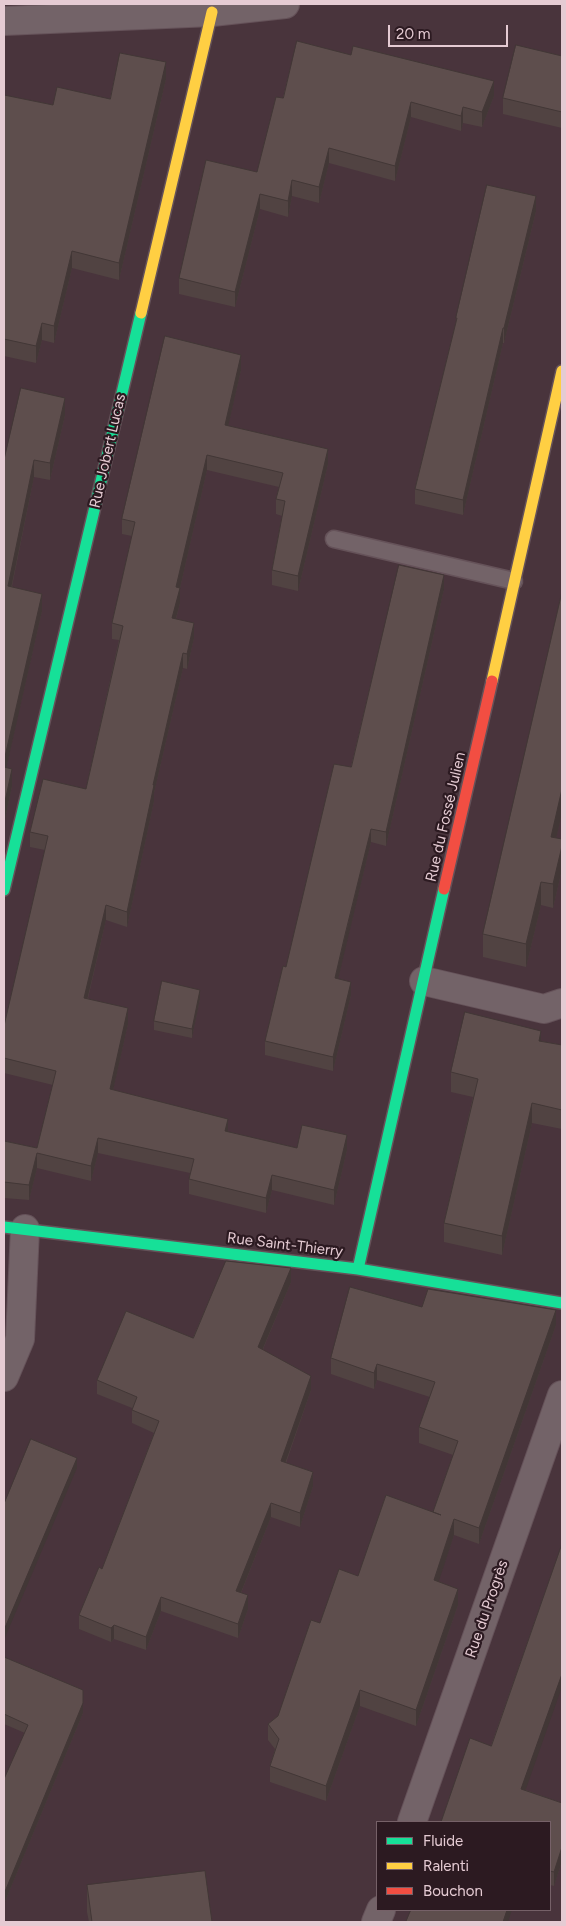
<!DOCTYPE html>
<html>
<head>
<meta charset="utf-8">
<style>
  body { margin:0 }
  #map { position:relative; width:566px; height:1926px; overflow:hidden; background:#49343c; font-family:Figtree,sans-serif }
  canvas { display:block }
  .frame { position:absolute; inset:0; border:5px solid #e5cbd3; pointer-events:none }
  .legend { position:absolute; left:376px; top:1821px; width:175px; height:90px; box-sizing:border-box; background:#2c1a21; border:1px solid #766168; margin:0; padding:6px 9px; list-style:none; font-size:15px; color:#e5cbd3 }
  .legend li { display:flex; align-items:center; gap:10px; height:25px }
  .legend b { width:25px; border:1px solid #766168 }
  .scale { position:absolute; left:388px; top:25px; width:120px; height:22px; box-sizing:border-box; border:2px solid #e5cbd3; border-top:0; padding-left:6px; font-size:15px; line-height:18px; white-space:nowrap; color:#e5cbd3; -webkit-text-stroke:4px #2c1a21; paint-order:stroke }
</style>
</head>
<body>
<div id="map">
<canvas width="566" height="1926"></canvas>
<div class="frame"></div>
<ul class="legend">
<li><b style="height:6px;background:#16e098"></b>Fluide</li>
<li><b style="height:6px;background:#ffcf43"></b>Ralenti</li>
<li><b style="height:6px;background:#f24e42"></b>Bouchon</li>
</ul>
<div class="scale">20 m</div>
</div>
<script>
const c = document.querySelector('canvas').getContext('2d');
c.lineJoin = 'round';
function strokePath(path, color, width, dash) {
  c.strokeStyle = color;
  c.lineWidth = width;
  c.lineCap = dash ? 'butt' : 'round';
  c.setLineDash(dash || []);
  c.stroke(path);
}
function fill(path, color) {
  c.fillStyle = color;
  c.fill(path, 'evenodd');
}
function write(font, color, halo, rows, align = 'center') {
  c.font = font + ' Figtree,sans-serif';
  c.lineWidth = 4.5;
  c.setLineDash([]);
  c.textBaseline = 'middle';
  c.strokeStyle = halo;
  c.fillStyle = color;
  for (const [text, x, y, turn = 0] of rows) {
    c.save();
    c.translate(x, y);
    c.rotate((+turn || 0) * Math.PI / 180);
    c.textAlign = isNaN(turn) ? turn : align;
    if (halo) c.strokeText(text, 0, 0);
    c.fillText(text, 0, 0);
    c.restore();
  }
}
const lane = new Path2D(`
  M334 539 514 581`);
const street = new Path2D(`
  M4 21 212 12 285 4
  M424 981 544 1009 562 1003
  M4 1377 20 1339 25 1229
  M412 1822 562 1395
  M376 1922 381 1910`);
const fast = new Path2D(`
  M4 890 141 313
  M4 1227 358 1269 562 1303
  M358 1269 444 889`);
const slow = new Path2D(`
  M141 313 212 12
  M492 681 562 371`);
const jam = new Path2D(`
  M444 889 492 681`);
const wall = new Path2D(`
  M562 56V128L503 114V98Z
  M166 79 119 280 72 268 54 343 42 340 36 363 4 356V95L53 105 110 99Z
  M494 96 482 127 463 123 461 131 411 117 395 181 329 163 319 203 292 196 288 217 260 209 235 307 179 294V278L257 172 283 98Z
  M536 211 504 343H503L463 515 415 504V489L456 324V318Z
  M241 370 228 426 328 464 298 591 272 585V570L282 516 276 514V499L279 487 207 470 180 588V603L176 619 194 638 187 669 183 668 154 793V801L127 927 106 920 88 998 128 1024 113 1090 228 1132 297 1148 347 1150 334 1205 272 1190 266 1213 189 1194V1179L190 1173 98 1153 91 1181 37 1168 29 1200 4 1198V1141L37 1148 53 1085 4 1073V1026L45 850 30 847V832L86 789 119 640 112 639V623L132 536 122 534V519Z
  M65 415 50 480 34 477 12 586 42 611 6 768 12 786 4 823V460Z
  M444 589 386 846 371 842 344 953 338 979 351 995 333 1071 265 1055V1041L286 967Z
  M562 592V813L556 838 562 839V869L553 908 541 905 526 967 483 957V934Z
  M200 999 192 1038 154 1030V1021Z
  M541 1041 562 1045V1129L532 1123 502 1255 444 1242V1223L473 1097 451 1092V1072Z
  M291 1282 263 1349 311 1390 286 1463 313 1486 300 1527 271 1517 241 1593 248 1609 238 1638 161 1611 146 1650 114 1639 111 1642 79 1629V1615L102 1569 154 1433 132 1423V1408L97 1394V1380L193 1338Z
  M422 1307 556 1325 479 1544 454 1535 438 1582 458 1605 416 1726 360 1706 326 1801 270 1782V1766L275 1749 268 1740V1724L278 1716 320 1623 358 1576 433 1512 453 1455 419 1443V1427L430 1397 377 1380 374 1389 331 1374V1358Z
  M4 1657 83 1713 4 1904V1779L25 1733 4 1724Z
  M491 1746 526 1790 562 1803V1861L554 1886 550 1885V1822Z
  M87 1885 212 1922H89L87 1912Z`);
const shadedWall = new Path2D(`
  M166 62V79L119 280V263Z
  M494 81V96L482 127V112Z
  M411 102V117L395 181V166Z
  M463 107V123L461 131V116Z
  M329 148V163L319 203V187Z
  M292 180V196L288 217V201Z
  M260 194V209L235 307V292Z
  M536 196V211L504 343V328Z
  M72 251V268L54 343V326Z
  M42 323V340L36 363V346Z
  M503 328V343L463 515V500Z
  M241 355V370L225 440V425Z
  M65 398V415L50 480V463Z
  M328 449V464L298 591V576Z
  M207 455V470L180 588V603L172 633V618L176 587Z
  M34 460V477L8 603V586Z
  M444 575V589L386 846V832Z
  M42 594V611L4 778V761Z
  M194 623V638L187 669V654Z
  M183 653V668L154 793V801L127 927V912L153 785Z
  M12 769V786L4 823V806Z
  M562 789V813L551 860V837Z
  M371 829V842L335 992V978Z
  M562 846V869L553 908V884Z
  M541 882V905L526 967V944Z
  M106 905V920L84 1013V998Z
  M351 982V995L333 1071V1057Z
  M200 990V999L192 1038V1029Z
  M128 1008V1024L110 1104V1089Z
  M541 1031V1050L539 1041Z
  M532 1103V1123L502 1255V1236Z
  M228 1119V1134L225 1131Z
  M347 1135V1150L334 1205V1190Z
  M98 1138V1153L91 1181V1166Z
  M37 1153V1168L29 1200V1185Z
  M272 1175V1190L266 1213V1198Z
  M291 1268V1282L258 1360V1347Z
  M556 1310V1325L479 1544V1528Z
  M377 1364V1380L374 1389V1373Z
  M311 1376V1390L281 1475V1461Z
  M77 1458V1468L4 1640V1630Z
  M313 1472V1486L300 1527V1513Z
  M271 1503V1517L236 1605V1591Z
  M454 1519V1535L434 1596V1580Z
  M458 1589V1605L416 1726V1710Z
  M248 1595V1609L238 1638V1624Z
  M161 1597V1611L146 1650V1637Z
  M114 1625V1639L111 1642V1628Z
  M562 1674V1687L521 1803V1789Z
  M360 1690V1706L326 1801V1786Z
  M83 1703V1713L4 1904V1894Z
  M562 1847V1861L554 1886V1872Z
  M507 1910H512L508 1922H503Z`);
const building = new Path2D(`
  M297 41 351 55 353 46 494 81 482 112 463 107 461 116 411 102 395 166 329 148 319 187 292 180 288 201 260 194 235 292 179 278 206 160 257 172 276 97 283 98Z
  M516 45 562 56V112L503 98Z
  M120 53 166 62 119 263 72 251 54 326 42 323 36 346 4 339V95L53 105 57 87 110 99Z
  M487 185 536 196 504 328H503L463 500 415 489 457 318H456Z
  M165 336 241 355 225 425 328 449 298 576 272 570 285 501 276 499 283 473 207 455 176 587 180 588 172 618 194 623 187 654 183 653 153 785H154L127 912 106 905 84 998 128 1008 110 1089 228 1119 225 1131 297 1148 302 1125 347 1135 334 1190 272 1175 266 1198 189 1179 194 1159 98 1138 91 1166 37 1153 29 1185 4 1182V1141L37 1148 56 1071 4 1058V1026L48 836 30 832 43 779 86 789 123 626 112 623 135 522 122 519Z
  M21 388 65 398 50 463 34 460 8 586 42 594 4 761V460Z
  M399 565 444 575 386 832 371 829 344 939 335 978 351 982 333 1057 265 1041 283 966 286 967 334 764 351 767Z
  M562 592V789L551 837 562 839V846L553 884 541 882 526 944 483 934Z
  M4 767 12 769 4 806Z
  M162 981 200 990 192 1029 154 1021Z
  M465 1012 541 1031 539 1041 562 1045V1110L532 1103 502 1236 444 1223 478 1079 451 1072Z
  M226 1261 291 1268 258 1347 311 1376 281 1461 313 1472 300 1513 271 1503 236 1591 248 1595 238 1624 161 1597 146 1637 114 1625 111 1628 79 1615 99 1567 102 1569 159 1421 132 1410 137 1397 97 1380 126 1311 193 1338Z
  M350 1287 422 1307 428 1289 556 1310 479 1528 454 1519 434 1580 458 1589 416 1710 360 1690 326 1786 270 1766 279 1739 268 1724 278 1716 311 1620 320 1623 339 1569 358 1576 386 1495 441 1515 433 1512 458 1441 419 1427 435 1382 377 1364 374 1373 331 1358Z
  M31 1439 77 1458 4 1630V1504Z
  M562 1544V1674L521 1789 562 1803V1847L554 1872 550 1871V1822H441L470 1738 491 1746Z
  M4 1657 83 1690V1703L4 1894V1779L28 1725 4 1714Z
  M205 1871 212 1922H92L87 1885Z
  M411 1910H507L503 1922H406Z`);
const streetNames = [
  ["Rue Jobert Lucas",108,451,-77],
  ["Rue du Fossé Julien",446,817,-77],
  ["Rue Saint-Thierry",285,1245,7],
  ["Rue du Progrès",487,1609,-71]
];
strokePath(lane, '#655259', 19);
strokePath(street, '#655259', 30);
strokePath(fast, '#655259', 14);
strokePath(slow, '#655259', 14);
strokePath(jam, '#655259', 14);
strokePath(lane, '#736368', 16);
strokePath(street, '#736368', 28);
strokePath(fast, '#16e098', 11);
strokePath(slow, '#ffcf43', 11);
strokePath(jam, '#f24e42', 11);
fill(wall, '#514342');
fill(shadedWall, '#423736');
fill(building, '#5e4e4d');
strokePath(building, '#423736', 1);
write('15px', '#e5cbd3', '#2c1a21', streetNames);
</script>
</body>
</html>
